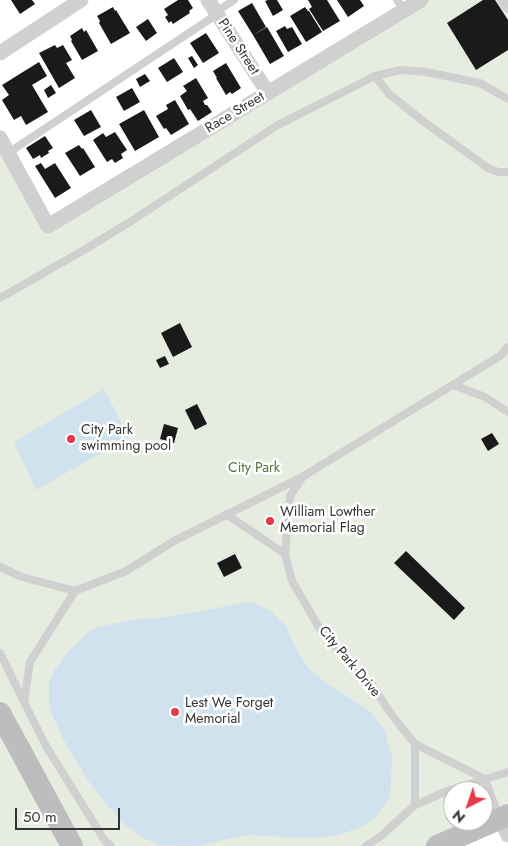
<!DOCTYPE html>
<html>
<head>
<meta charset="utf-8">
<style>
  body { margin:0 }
  #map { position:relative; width:508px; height:846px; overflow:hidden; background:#fff; font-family:Jost,sans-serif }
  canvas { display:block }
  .north { position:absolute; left:443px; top:781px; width:50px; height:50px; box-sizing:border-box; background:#fff; border:1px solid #adadad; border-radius:50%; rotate:221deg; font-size:14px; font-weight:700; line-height:20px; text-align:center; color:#333 }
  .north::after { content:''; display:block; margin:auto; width:18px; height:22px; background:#e63946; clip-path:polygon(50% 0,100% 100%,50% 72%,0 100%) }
  .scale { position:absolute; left:15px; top:808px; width:105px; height:22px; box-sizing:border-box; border:2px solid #333; border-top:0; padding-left:6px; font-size:15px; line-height:18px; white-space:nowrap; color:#333; -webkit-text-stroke:4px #fff; paint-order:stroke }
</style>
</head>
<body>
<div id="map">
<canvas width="508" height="846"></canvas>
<div class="north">N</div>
<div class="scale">50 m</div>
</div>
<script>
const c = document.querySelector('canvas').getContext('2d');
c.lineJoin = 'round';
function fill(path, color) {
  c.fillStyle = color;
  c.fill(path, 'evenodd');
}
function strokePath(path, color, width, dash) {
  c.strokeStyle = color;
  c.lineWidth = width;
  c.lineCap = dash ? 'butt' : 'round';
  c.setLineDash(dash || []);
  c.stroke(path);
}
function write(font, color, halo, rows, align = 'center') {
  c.font = font + ' Jost,sans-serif';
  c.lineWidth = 5;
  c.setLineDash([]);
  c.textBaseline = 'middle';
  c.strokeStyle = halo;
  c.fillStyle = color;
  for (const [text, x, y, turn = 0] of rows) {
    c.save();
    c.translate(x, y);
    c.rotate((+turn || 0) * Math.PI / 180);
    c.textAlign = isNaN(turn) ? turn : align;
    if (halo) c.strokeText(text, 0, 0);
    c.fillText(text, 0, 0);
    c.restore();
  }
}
const green = new Path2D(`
  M421 0H505L508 5V823L452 846H0V146L48 226ZM453 791H483V821H453Z`);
const water = new Path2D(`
  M104 389 129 437 36 490 14 442Z
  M251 602 271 611 287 628 295 647 309 669 326 683 368 710 384 728 392 757 390 798 374 818 362 827 335 836 300 838 250 835 231 838 200 846 160 845 143 838 122 822 91 785 62 737 54 719 50 709 49 699V684L54 671 68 652 89 632 97 627 131 620 160 618Z`);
const building = new Path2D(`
  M11 0H32L35 4 20 14Z
  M178 0H188L193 8 189 11 190 13 173 24 171 21 169 23 165 17 168 15 164 9Z
  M268 0H277L283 10 273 16 265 1Z
  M308 0H327L340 21 323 31 309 9 312 7Z
  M337 0H360L364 6 348 17Z
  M483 0H495L508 20V50L476 70 447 23Z
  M252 3 266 27 253 35 238 11Z
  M113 7 115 11 116 10 130 33 111 44 99 23 100 21 97 16Z
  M305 7 308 11H309L322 32 306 42 290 16Z
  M148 19 157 33 146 41 136 27Z
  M285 26 287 29 292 27 302 44 288 52 276 31Z
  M267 27 284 56 270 64 253 35Z
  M82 28 84 32 86 30 98 51 82 60 71 41 72 40 70 36Z
  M206 33 219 53 203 63 190 43Z
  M55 45 57 48 63 45 72 60 66 63 75 78 59 88 39 53Z
  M192 56 198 65 194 68 188 58Z
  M174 58 183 72 167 82 158 68Z
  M39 62 47 76 32 85 48 112 26 125 21 116 14 120 2 100 9 95 2 85Z
  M226 63 241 88 232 94 230 92 226 95 216 78H217L213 71Z
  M145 74 150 81 140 87 136 79Z
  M196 78 208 98 203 101 205 105H207L212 112 198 121 190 109 188 110 180 96 187 91 183 86Z
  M51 85 56 93 48 98 44 90Z
  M132 88 140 102 124 111 116 97Z
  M175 100 189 124 171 135 166 128 164 129 156 116 168 109 166 105Z
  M91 110 101 127 84 136 74 120Z
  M144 110 159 137 135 151 119 124Z
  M115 132 127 150 121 154 123 158 115 163 112 159 107 162 93 140 103 133 106 137Z
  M45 136 53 148 48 151 49 153 41 158 40 155 33 159 26 148Z
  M79 145 82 149 83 148 95 167 80 176 65 153Z
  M41 163 45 169 55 163 71 188 55 198 35 166Z
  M180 323 192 347 173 357 161 333Z
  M165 356 169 364 160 368 156 360Z
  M197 404 207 424 195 430 185 410Z
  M164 424 178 428 174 443 160 439Z
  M492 433 499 444 488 451 481 439Z
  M406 551 465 608 454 620 394 563Z
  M235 554 242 568 224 577 217 563Z`);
const lane = new Path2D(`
  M397 0 404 10
  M375 76 389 94 427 124 488 168 498 172H508
  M8 153 210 19 216 12 234 0
  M0 298 84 250 133 220 276 126 375 76 401 70 426 72 480 83 508 99
  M453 385 485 397 508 412
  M302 478 290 496 285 554 292 581 320 629 363 678 372 685 391 714 415 744 485 779
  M226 514 285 554
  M0 567 22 577 75 591 126 571 174 541 302 477 500 356 508 347
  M75 591 30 662 24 702 46 746 105 841 111 846
  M0 653 24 702
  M415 744V805
  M485 779 499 817
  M366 846 381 836 415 805 445 792 508 772`);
const street = new Path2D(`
  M208 0 268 93
  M505 0 508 5
  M0 53 81 0
  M0 138 48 226 421 0
  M500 818 508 835`);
const secondary = new Path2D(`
  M0 713 72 846
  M437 846 508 815`);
const markers = [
  [71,439,5,"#e63946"],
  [270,521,5,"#e63946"],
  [175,712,5,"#e63946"]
];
const streetNames = [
  ["Pine Street",238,47,57],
  ["Race Street",235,113,-31],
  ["City Park Drive",349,662,50]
];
const poiNames = [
  ["City Park",81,431],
  ["swimming pool",81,447],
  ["William Lowther",280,513],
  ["Memorial Flag",280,529],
  ["Lest We Forget",185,704],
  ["Memorial",185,720]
];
const parkNames = [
  ["City Park",254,469]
];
fill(green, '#e6ecdf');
fill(water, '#cfe2ee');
fill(building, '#1a1a1a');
strokePath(lane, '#d0d0d0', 8);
strokePath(street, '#d0d0d0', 15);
strokePath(secondary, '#bdbdbd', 22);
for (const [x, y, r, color] of markers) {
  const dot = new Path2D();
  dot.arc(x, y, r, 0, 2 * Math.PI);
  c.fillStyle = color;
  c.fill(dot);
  strokePath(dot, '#fff', 2);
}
write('14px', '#333', '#fff', streetNames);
write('14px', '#333', '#fff', poiNames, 'left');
write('14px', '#56703f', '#fff', parkNames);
</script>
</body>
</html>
